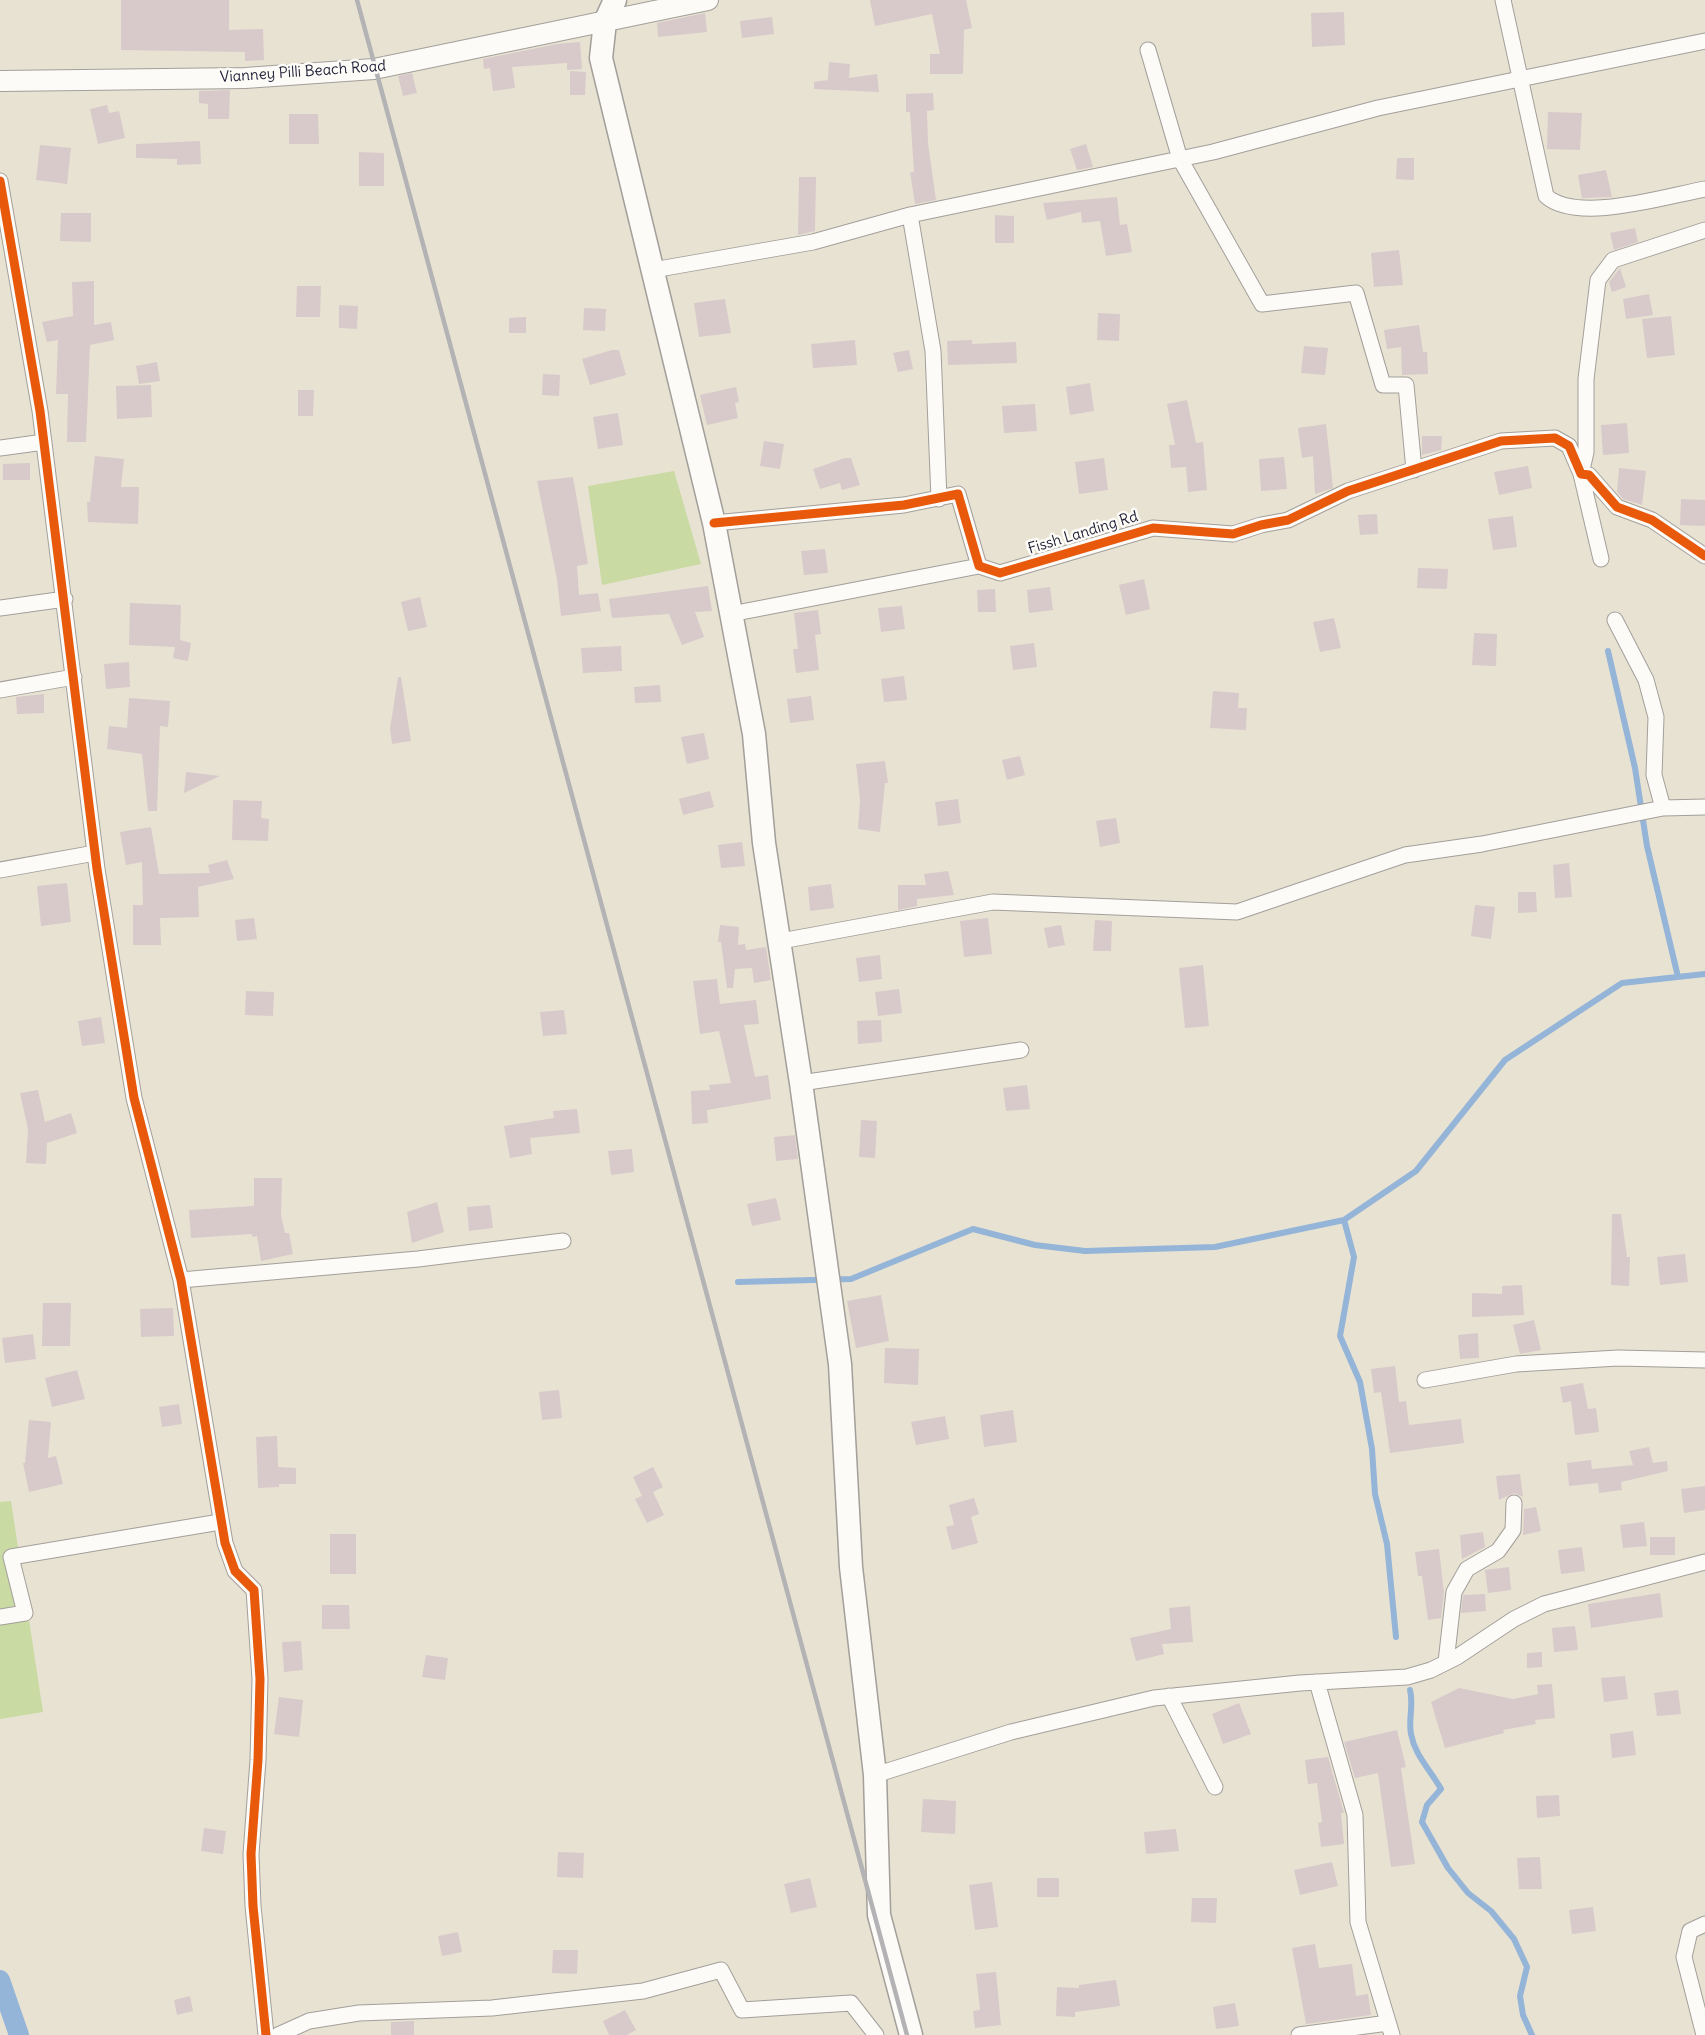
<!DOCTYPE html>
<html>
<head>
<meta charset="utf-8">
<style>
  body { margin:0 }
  canvas { display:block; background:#e8e2d3 }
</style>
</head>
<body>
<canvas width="1705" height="2035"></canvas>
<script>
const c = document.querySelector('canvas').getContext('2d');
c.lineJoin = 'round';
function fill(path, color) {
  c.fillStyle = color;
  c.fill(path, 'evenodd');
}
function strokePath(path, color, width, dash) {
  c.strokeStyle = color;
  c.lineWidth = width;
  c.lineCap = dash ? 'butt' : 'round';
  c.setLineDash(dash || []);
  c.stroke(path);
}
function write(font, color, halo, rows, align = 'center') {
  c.font = font + ' Delius,sans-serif';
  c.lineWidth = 5;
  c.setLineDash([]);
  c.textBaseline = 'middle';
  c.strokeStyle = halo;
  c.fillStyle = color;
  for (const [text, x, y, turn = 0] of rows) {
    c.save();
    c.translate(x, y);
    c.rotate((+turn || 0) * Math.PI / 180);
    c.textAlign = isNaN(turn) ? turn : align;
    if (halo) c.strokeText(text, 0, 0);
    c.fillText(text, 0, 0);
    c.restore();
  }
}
const green = new Path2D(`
  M674 471 701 564 602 585 588 486Z
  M11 1501 43 1712 0 1719V1502Z`);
const stream = new Path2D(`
  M1608 651 1635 768 1647 846 1678 977
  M1344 1220 1354 1257 1340 1336 1360 1382 1372 1449 1375 1494 1387 1544 1396 1637
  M738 1282 851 1279 973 1229 1035 1245 1085 1251 1215 1247 1344 1220 1416 1171 1505 1060 1622 983 1705 974
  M1410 1690C1414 1705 1408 1719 1411 1734 1415 1756 1430 1769 1441 1789L1427 1805 1422 1822 1448 1868 1468 1893 1491 1911 1514 1939 1527 1967 1520 1996 1523 2015 1532 2035`);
const canal = new Path2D(`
  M0 1980 19 2035`);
const building = new Path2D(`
  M121 0H229V30L263 29 264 60 245 61V52L121 50Z
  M870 0H966L972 28 964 30 963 74H930V54H940L932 14 875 26Z
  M1344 12 1345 45 1312 47 1311 13Z
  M705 13 707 32 658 37 657 23Z
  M772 17 774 34 742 38 740 21Z
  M580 42 582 69 567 70V63L512 67 515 88 493 91 490 68 484 69 483 59 557 44Z
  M829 62 850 64 849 78 877 74 879 92 814 89V82L828 80Z
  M570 71 586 72 585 95H570Z
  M412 73 417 93 403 96 398 76Z
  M230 90 229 119H208V104L199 103V91Z
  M933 93 934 110 927 111 928 143 936 200 915 204 910 172H914L910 112H906V94Z
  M107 105 109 113 119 111 125 138 98 144 90 109Z
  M1548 112 1582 113 1580 150 1547 149Z
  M289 114H318L319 144H289Z
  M200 141 201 164 177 165V159L136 158V144Z
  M1086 144 1093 167 1077 170 1070 149Z
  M40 145 71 148 67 184 36 180Z
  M359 152 384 153V186H359Z
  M1397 158H1414V180L1396 179Z
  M1606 170 1612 197 1582 198 1578 175Z
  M799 177H816L815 231 798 235Z
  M1117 197 1120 225 1127 224 1132 252 1106 256 1100 221 1082 223 1081 212 1047 220 1043 203Z
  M61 213H91V242L60 241Z
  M995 215 1014 216V243H995Z
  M1635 228 1638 242 1614 250 1610 233Z
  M1399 250 1403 285 1374 287 1371 253Z
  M1620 268 1626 287 1612 292 1609 282Z
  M94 281V325L111 322 114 340 90 345 86 442H67L68 394H56L58 340 47 342 42 322 73 316 72 282Z
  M297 286H321L320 317H296Z
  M1649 294 1653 315 1626 319 1623 299Z
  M725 299 731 333 699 337 694 303Z
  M339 305 358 306 357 329 339 328Z
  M584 308 606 309 605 331 583 330Z
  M1098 313 1120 314 1119 341 1097 340Z
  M1671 316 1675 355 1647 358 1642 319Z
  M526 317V333H509V318Z
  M1419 325 1423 352H1427L1428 374 1402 375 1401 347 1387 349 1384 330Z
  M855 340 857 365 813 368 811 344Z
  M972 340V344L1016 342 1017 363 948 365 947 341Z
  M1304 346 1328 348 1325 375 1301 373Z
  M612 350H619L626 375 590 385 582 359Z
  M909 350 913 369 898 372 893 353Z
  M157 362 160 381 139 384 136 366Z
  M543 374 560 375 559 396 542 395Z
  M1090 383 1094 411 1070 415 1066 387Z
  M151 385 152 417 117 419 116 386Z
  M736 387 739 402 735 403 738 418 707 425 700 395Z
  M298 390H314L313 416H298Z
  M1187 400 1196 443 1203 442 1207 490 1188 492 1186 467 1171 468 1169 445H1175L1167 404Z
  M1035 404 1037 431 1004 433 1002 406Z
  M618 413 623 445 598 449 593 417Z
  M1627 423 1629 453 1603 455 1601 425Z
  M1326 424 1333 488 1315 494 1313 456 1302 458 1298 428Z
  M1422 436H1442L1441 450 1422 455Z
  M764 441 784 444 780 469 760 466Z
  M95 456 124 459 121 487H139L138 524 88 522 87 502H90Z
  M1284 457 1287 489 1261 491 1259 459Z
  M845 458H851L860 485 842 490 840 483 820 489 813 469Z
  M1104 458 1108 490 1079 494 1075 462Z
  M30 463V480H3V464Z
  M1528 466 1532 488 1499 495 1494 472Z
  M1619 468 1646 471 1642 505 1623 499 1617 492Z
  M573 477 588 564 577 566 579 595 598 593 601 611 561 616 557 579 537 481Z
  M1681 499 1705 500V526L1680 525Z
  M1377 514 1378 534 1360 535 1358 515Z
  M1513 516 1517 547 1493 550 1488 519Z
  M825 549 828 573 804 575 801 551Z
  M1418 568 1448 569 1447 589 1417 588Z
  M1144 579 1150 609 1126 615 1119 585Z
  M708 586 712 611 695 612 704 637 682 645 669 614 612 618 609 599Z
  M1050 587 1053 610 1029 613 1027 590Z
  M995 589 996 612H978L977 590Z
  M420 597 427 627 408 631 401 602Z
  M130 603 181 605 180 640 191 643 188 661 173 658 175 647 129 645Z
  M902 606 905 629 881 632 878 608Z
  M818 610 821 634 815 635 819 670 796 673 793 649H798L794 613Z
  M1334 618 1341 648 1320 652 1313 622Z
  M1474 633 1497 634 1496 666 1472 665Z
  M1034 643 1037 667 1013 670 1010 646Z
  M621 646 622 671 583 673 581 648Z
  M129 662 130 687 106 689 104 664Z
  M904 676 907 700 884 702 881 679Z
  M398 677H401L411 741 392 744 390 729Z
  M660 685 661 702 635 703 634 687Z
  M1213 691 1239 693 1238 708H1247L1246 730 1210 728Z
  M44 694V713L17 714 16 697Z
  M811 696 814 720 790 723 787 699Z
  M129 698 170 701 168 727 160 726 157 811H148L142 754 107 749 109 726 127 728Z
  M704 733 709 759 687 764 681 737Z
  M1020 756 1025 775 1007 780 1002 760Z
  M885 761 888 783H885L880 832 858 829 860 800 856 764Z
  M186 772 220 776 184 793Z
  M710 791 714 807 683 815 679 799Z
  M958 799 961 823 938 826 935 802Z
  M233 800 262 801 261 818 269 819 268 841 232 840Z
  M1116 818 1120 843 1100 847 1096 821Z
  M151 827 159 874 210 873 208 865 227 860 234 879 198 887 199 917 160 918 161 945H133V905H143L142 862 126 865 120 832Z
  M742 842 745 866 721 868 718 845Z
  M1569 863 1572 897 1555 898 1553 865Z
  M948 871 954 895 917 899V906L898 910V885H926L924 874Z
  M67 883 71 922 41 926 37 886Z
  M831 884 834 908 810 911 808 887Z
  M1518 892H1536L1537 912 1518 913Z
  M1475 905 1495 907 1491 939 1471 936Z
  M254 918 257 939 237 941 235 920Z
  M988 918 992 954 964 957 960 921Z
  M1095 920 1112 921 1111 951H1093Z
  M720 925 739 927 738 945 745 944 746 950 766 947 771 980 754 983 752 968 735 969 733 988H727L721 942H718Z
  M1061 925 1065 945 1048 948 1044 928Z
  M880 955 882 979 859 982 856 958Z
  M1203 965 1209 1026 1185 1028 1179 968Z
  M717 979 720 1004 756 1000 759 1024 744 1025 755 1077 768 1075 771 1099 707 1110 708 1123 692 1124 691 1091 710 1090 709 1085 731 1083 719 1031 700 1034 693 981Z
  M899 989 902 1013 878 1016 875 992Z
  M246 991 274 992 273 1016 245 1015Z
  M564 1010 567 1034 543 1036 540 1012Z
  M101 1017 105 1043 82 1046 78 1021Z
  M881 1020 882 1042 858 1044 857 1021Z
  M1027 1085 1030 1109 1006 1111 1003 1088Z
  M38 1090 45 1122 71 1113 77 1133 47 1143 46 1164 26 1163 28 1129 20 1093Z
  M577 1109 580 1133 530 1138 532 1154 510 1158 504 1126 554 1118 553 1111Z
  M861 1120 877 1121 875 1158 859 1157Z
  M795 1135 798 1159 776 1161 774 1137Z
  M632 1149 634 1172 611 1175 608 1151Z
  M254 1178H282L281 1215 285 1233H289L293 1254 261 1261 257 1236 252 1237V1234L191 1238 189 1210 254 1206Z
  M776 1198 781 1220 752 1226 747 1204Z
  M437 1202 444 1232 412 1243 407 1212Z
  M490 1205 493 1228 469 1231 467 1207Z
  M1612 1214H1621L1627 1257H1630L1629 1286 1611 1285Z
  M1685 1254 1688 1282 1660 1285 1657 1257Z
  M1522 1285 1524 1315 1472 1317V1293L1502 1294V1286Z
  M881 1295 889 1341 856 1348 847 1301Z
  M43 1303H71L70 1346H42Z
  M173 1308 174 1336 141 1337 140 1309Z
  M1534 1320 1541 1350 1520 1354 1513 1325Z
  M1478 1333 1479 1358 1460 1359 1458 1335Z
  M33 1334 36 1359 5 1363 2 1338Z
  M885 1348 919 1349 918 1385 884 1383Z
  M1395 1366 1399 1402 1406 1401 1409 1425 1461 1419 1464 1443 1390 1453 1381 1392 1374 1393 1371 1369Z
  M77 1370 85 1399 52 1407 45 1378Z
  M1583 1383 1588 1409 1596 1408 1599 1432 1575 1435 1571 1401 1563 1403 1560 1387Z
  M559 1390 562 1418 542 1420 539 1392Z
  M179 1404 182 1424 162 1427 159 1407Z
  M1013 1410 1017 1442 984 1447 980 1415Z
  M945 1416 949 1439 916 1445 911 1422Z
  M29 1420 51 1422 48 1458 56 1456 63 1484 29 1492 23 1463H25Z
  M277 1436 278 1467 296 1468V1484H279V1487L258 1488 256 1437Z
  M1649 1447 1653 1463 1667 1461 1668 1471 1621 1482 1622 1490 1599 1493 1598 1483 1569 1486 1567 1463 1591 1460 1592 1469 1633 1465 1629 1451Z
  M653 1467 663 1487 653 1492 664 1515 647 1523 635 1499 642 1496 633 1477Z
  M1520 1474 1523 1497 1514 1493 1499 1500 1496 1476Z
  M1705 1486V1510L1684 1513 1681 1489Z
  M974 1498 979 1514 971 1517 978 1543 952 1550 946 1527 954 1525 949 1505Z
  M1536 1507 1541 1531 1523 1535 1524 1509Z
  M1644 1522 1647 1546 1623 1548 1620 1525Z
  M1483 1532 1485 1547 1462 1559 1460 1535Z
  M330 1534H356V1574H330Z
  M1650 1537H1675V1555H1650Z
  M1582 1547 1585 1571 1561 1574 1558 1550Z
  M1439 1549 1444 1593 1441 1618 1428 1620 1422 1576H1418L1415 1552Z
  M1509 1567 1511 1590 1488 1593 1485 1570Z
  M1660 1593 1663 1617 1591 1628 1588 1604Z
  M1485 1594 1486 1611 1461 1613 1463 1595Z
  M322 1605H349L350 1629H322Z
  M1190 1606 1193 1642 1162 1644 1164 1654 1136 1661 1130 1638 1171 1629 1169 1608Z
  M1575 1626 1578 1650 1554 1652 1552 1628Z
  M301 1641 303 1670 284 1672 282 1642Z
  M1542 1652V1667L1527 1668V1653Z
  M426 1655 448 1658 445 1680 422 1677Z
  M1625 1676 1628 1699 1604 1702 1601 1678Z
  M1552 1684 1555 1718 1535 1720 1536 1724 1503 1730 1504 1733 1445 1748 1431 1702 1459 1688 1513 1699 1538 1694 1537 1685Z
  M1678 1690 1681 1714 1657 1716 1654 1693Z
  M279 1697 303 1700 299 1737 274 1734Z
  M1239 1703 1251 1734 1223 1744 1212 1714Z
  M1397 1730 1406 1767 1401 1768 1415 1864 1391 1867 1378 1773 1355 1778 1344 1742Z
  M1633 1731 1636 1755 1612 1758 1610 1734Z
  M1328 1757 1344 1813H1341L1344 1844 1321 1847 1318 1823 1322 1822 1317 1783 1308 1784 1305 1760Z
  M1559 1795 1560 1816 1537 1818 1536 1796Z
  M923 1799 956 1801 955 1834 921 1832Z
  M204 1828 226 1831 223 1854 201 1851Z
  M1176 1829 1179 1851 1146 1854 1144 1832Z
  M558 1852 584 1853 583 1878 557 1877Z
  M1540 1857 1542 1889H1519L1517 1858Z
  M1332 1862 1338 1886 1300 1895 1294 1870Z
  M810 1878 817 1907 791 1913 784 1884Z
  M1037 1878H1059V1897H1037Z
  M992 1882 998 1927 975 1930 969 1885Z
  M1192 1898H1217L1216 1923 1191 1922Z
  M1593 1907 1596 1931 1572 1934 1569 1910Z
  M458 1932 462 1952 442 1956 438 1936Z
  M1315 1944 1319 1968 1352 1964 1356 1996 1368 1994 1371 2015 1306 2024 1292 1948Z
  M553 1950H578L577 1974 552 1973Z
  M996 1972 1001 2025 975 2028 973 2011 980 2010 976 1974Z
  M1116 1980 1120 2006 1075 2012V2017L1056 2016 1057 1987 1079 1988V1985Z
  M190 1996 193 2011 177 2015 174 2000Z
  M1235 2003 1239 2026 1216 2029 1213 2007Z
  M625 2010 636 2030 627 2035H609L603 2021Z
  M414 2021V2035H391V2022Z`);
const minor = new Path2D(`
  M1503 0 1546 196C1577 224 1666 196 1705 189
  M1148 50 1180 159 1262 304 1356 293 1383 385H1406L1414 470
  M0 181 40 411 97 869 134 1098 181 1280 225 1543 235 1571 254 1590 260 1679 258 1760 251 1854 253 1906 266 2035
  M910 215 933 351 939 499
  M653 270 813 242 910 215 1213 152 1378 108 1705 41
  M0 448 44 442
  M714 523 904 505 958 494 979 566 1000 573 1153 528 1233 534 1261 525 1288 520 1348 491 1501 441 1555 438 1569 446 1581 474 1589 475 1617 507 1652 520 1705 556
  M1601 559 1581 474 1586 452V379L1598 280 1613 260 1705 230
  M0 608 65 599
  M731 614 979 566
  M1615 620 1646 680 1656 717 1654 775 1663 808
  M0 690 74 677
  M0 870 95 853
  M781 941 993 902 1237 912 1405 855 1482 844 1663 808 1705 807
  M801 1083 1021 1050
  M181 1280 418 1259 563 1241
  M1425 1380 1516 1364 1618 1358 1705 1360
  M0 1617 25 1613 11 1557 220 1522
  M1446 1662 1454 1592 1467 1569 1498 1551 1513 1530 1514 1503
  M1317 1682 1355 1815 1358 1922 1392 2035
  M1169 1696 1215 1787
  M875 1775 1011 1732 1154 1698 1300 1683 1407 1677 1431 1670 1457 1657 1514 1619 1544 1604 1705 1562
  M278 2035 309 2021 359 2013 492 2008 643 1991 721 1970 742 2010 851 2003 876 2035
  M1299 2035 1388 2023
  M1704 2035 1684 1957 1690 1931 1705 1924`);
const tertiary = new Path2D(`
  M0 81 245 78 374 69 708 0`);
const secondary = new Path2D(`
  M615 0 605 22 601 58 714 523 754 734 764 843 801 1083 840 1364 851 1567 875 1775 879 1915 911 2035`);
const rail = new Path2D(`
  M357 0 907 2035`);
const cycleway = new Path2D(`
  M0 181 40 411 97 869 134 1098 181 1280 225 1543 235 1571 254 1590 260 1679 258 1760 251 1854 253 1906 266 2035
  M714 523 904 505 958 494 979 566 1000 573 1153 528 1233 534 1261 525 1288 520 1348 491 1501 441 1555 438 1569 446 1581 474 1589 475 1617 507 1652 520 1705 556`);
const streetNames = [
  ["Vianney Pilli Beach Road",303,72,-4],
  ["Fissh Landing Rd",1083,533,-17]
];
fill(green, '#c9daa3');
strokePath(stream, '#94b4d8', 6);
strokePath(canal, '#94b4d8', 20);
fill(building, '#d8caca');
strokePath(minor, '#a39f9a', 17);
strokePath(tertiary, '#a39f9a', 22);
strokePath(secondary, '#a39f9a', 25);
strokePath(minor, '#fcfbf8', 15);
strokePath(tertiary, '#fcfbf8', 20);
strokePath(secondary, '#fcfbf8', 22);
strokePath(rail, '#b3b2b4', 4.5);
strokePath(cycleway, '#e8590c', 9);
write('15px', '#22223b', '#fdfcf7', streetNames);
</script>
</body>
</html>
